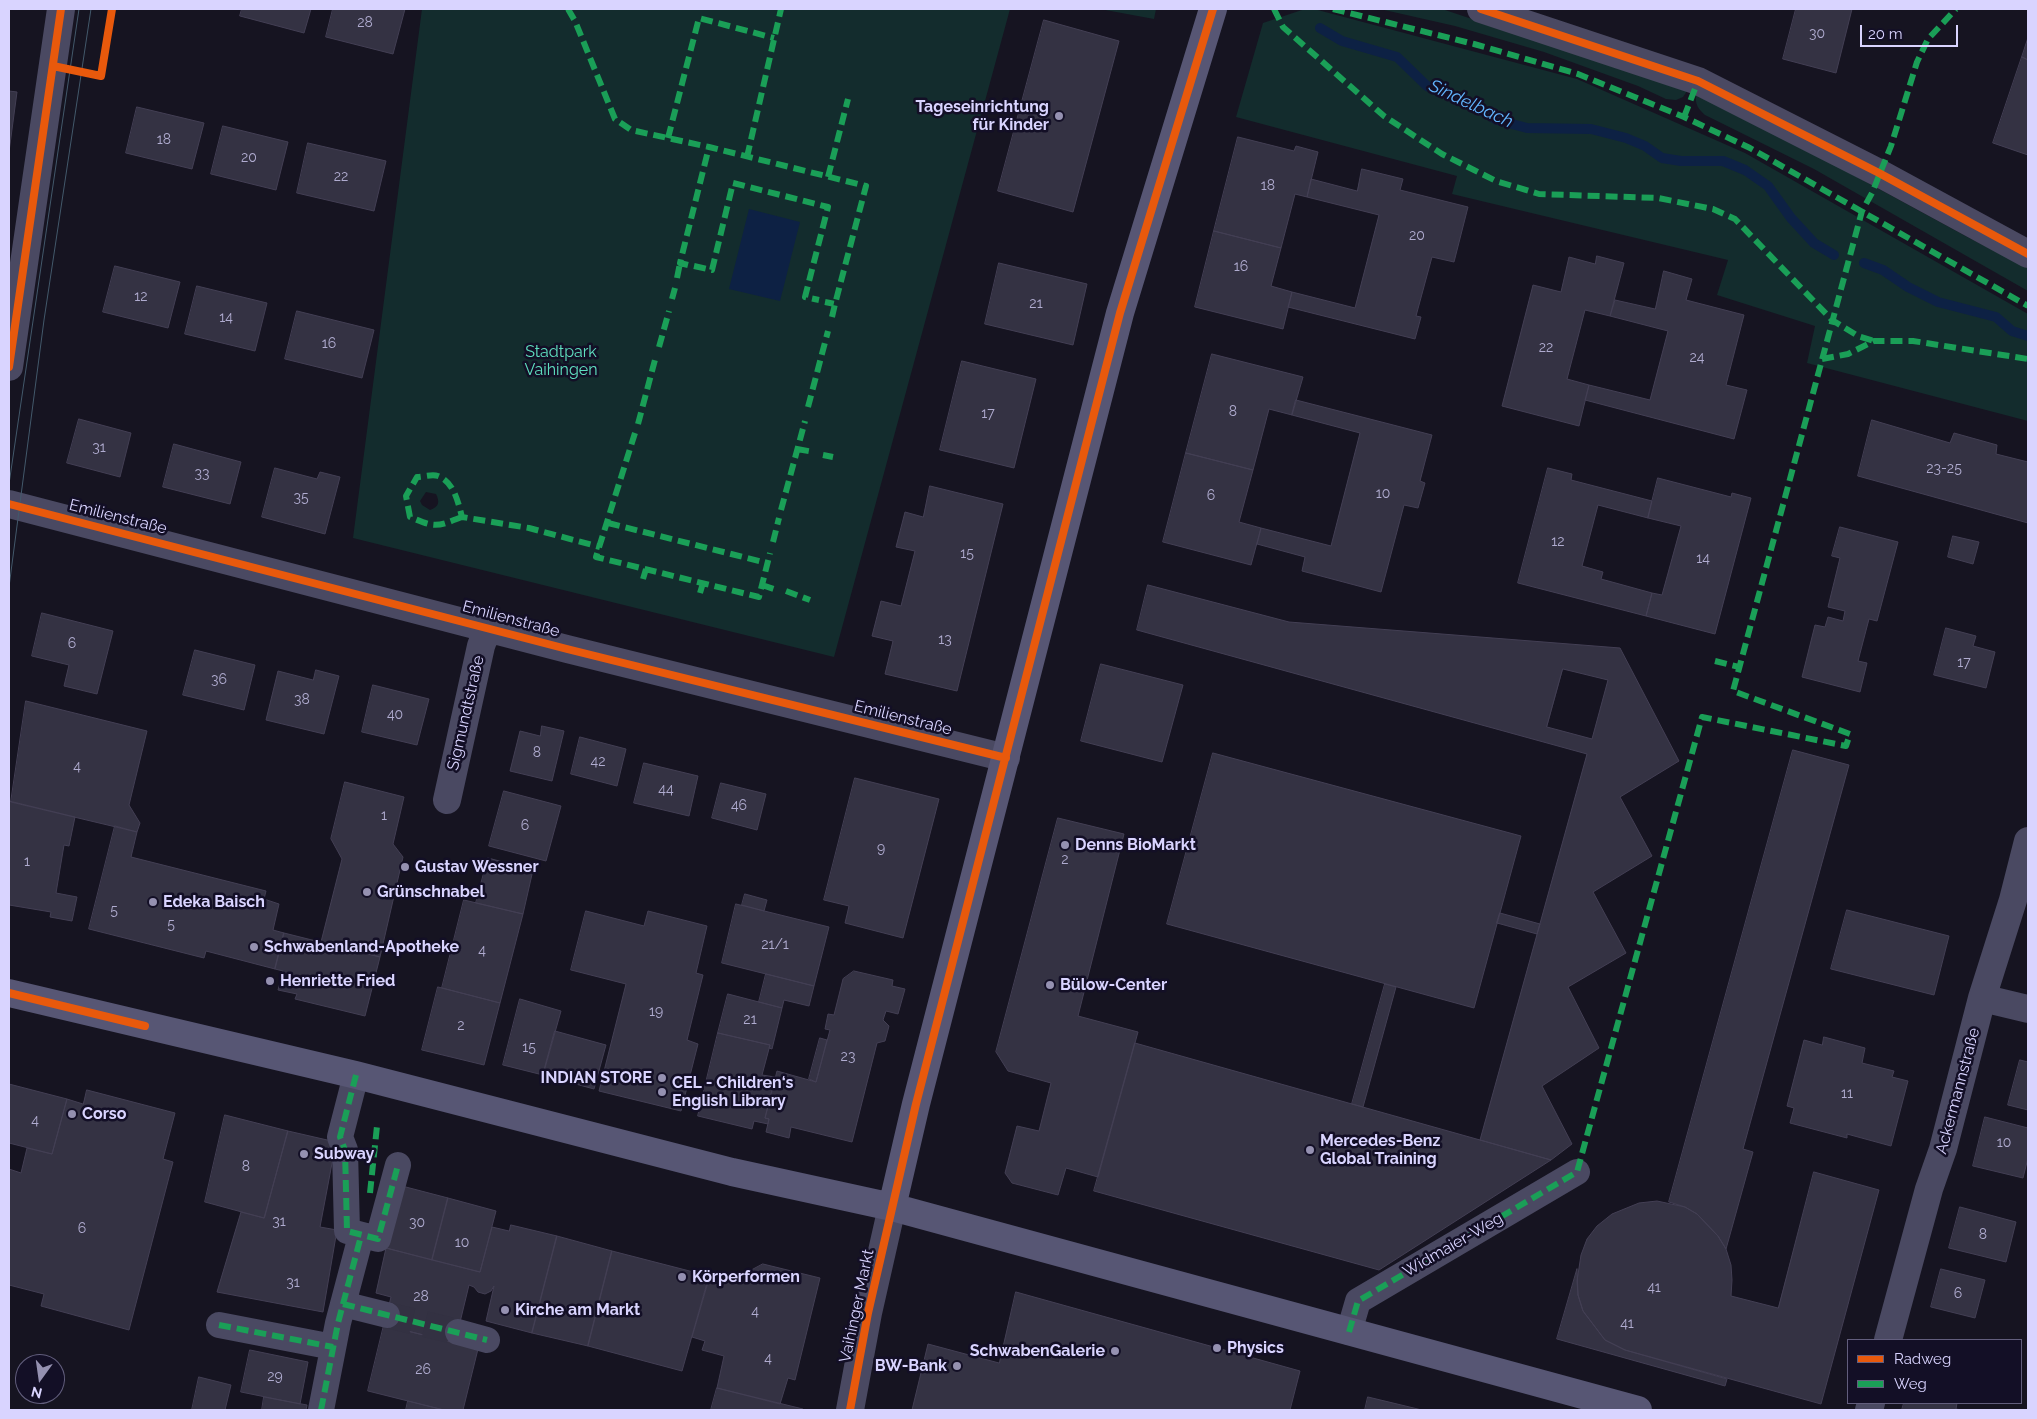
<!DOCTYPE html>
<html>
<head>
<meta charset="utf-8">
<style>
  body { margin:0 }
  #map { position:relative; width:2037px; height:1419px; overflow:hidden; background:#161421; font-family:Raleway,sans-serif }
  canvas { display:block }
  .frame { position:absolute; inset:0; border:10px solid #d9d4ff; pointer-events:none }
  .legend { position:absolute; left:1847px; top:1339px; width:175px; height:65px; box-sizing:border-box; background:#130f26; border:1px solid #625e7d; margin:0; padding:6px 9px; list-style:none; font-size:15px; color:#d9d4ff }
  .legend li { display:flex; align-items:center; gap:10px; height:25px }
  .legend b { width:25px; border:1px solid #625e7d }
  .north { position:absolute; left:15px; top:1354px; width:50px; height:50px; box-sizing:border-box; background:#130f26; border:1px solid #625e7d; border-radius:50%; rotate:194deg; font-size:14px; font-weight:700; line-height:20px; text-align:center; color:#d9d4ff }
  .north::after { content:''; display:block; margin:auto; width:18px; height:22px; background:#9591b1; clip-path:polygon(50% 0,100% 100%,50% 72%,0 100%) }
  .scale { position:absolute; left:1860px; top:25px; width:98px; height:22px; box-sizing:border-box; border:2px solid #d9d4ff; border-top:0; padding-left:6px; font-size:15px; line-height:18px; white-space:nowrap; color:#d9d4ff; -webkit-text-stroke:4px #130f26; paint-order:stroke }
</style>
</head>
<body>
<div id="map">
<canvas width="2037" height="1419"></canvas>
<div class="frame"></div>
<ul class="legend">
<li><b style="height:6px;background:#e8590c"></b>Radweg</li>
<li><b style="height:6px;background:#1a9f57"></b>Weg</li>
</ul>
<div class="north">N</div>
<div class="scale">20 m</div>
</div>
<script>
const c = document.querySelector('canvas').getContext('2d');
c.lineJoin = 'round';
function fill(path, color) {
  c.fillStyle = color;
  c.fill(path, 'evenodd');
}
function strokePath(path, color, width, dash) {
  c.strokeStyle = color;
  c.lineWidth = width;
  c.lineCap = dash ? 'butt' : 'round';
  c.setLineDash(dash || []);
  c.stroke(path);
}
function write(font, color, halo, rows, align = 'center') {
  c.font = font + ' Raleway,sans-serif';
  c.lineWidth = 5;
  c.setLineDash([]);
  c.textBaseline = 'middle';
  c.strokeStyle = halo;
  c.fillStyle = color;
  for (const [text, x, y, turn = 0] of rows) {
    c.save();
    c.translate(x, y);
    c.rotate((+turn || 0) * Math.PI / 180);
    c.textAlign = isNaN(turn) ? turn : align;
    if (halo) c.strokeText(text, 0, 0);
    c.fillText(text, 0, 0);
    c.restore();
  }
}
const green = new Path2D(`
  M422 9H1010L834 657 353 538ZM426 492 436 494C440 502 439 507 430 510L422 505 420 501Z
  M1100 9H1156L1154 19Z
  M1305 9H1314L1577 79 1745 153 2028 314V421L1807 363 1815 326 1717 295 1728 260 1452 194 1457 176 1236 117 1263 23Z
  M1380 9H1442L1687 91 1683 97 1676 100 1666 99 1638 86 1544 52 1455 26Z
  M1696 95 1822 158 1971 239 2028 268V291L1814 169 1705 115C1698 109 1695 104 1696 95Z`);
const water = new Path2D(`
  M749 209 800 222 780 301 729 289Z`);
const stream = new Path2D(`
  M1320 28 1342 41 1397 57 1427 86 1471 104 1497 120 1527 128 1591 129 1626 138 1645 146 1662 158 1681 161H1723L1745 170 1768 186 1791 218 1814 243 1834 255
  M1864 263 1883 270 1908 287 1938 302 1996 317 2012 331 2028 336`);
const building = new Path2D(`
  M242 9H311L304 33 240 16Z
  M333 9H405L393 54 326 37Z
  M1796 9H1852L1836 73 1783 59Z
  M1044 20 1119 41 1073 212 998 191Z
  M2028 38V60L2022 57Z
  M2022 57 2028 60V155L1993 143Z
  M9 91 17 92 9 152Z
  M137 107 204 123 192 169 126 153Z
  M223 126 288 142 276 190 211 174Z
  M1238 137 1294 151 1296 146 1318 152 1307 197 1295 194 1281 248 1214 231Z
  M308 143 386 161 374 211 297 193Z
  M1362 169 1403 179 1400 190 1468 207 1454 262 1432 257 1416 316 1421 317 1415 339 1288 307 1292 292 1355 308 1379 215 1307 197 1311 179 1357 191Z
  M1214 231 1281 248 1271 286 1292 292 1283 329 1195 307Z
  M1597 256 1624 263 1610 316 1585 310 1567 379 1589 385 1579 426 1502 406 1533 285 1561 292 1569 257 1595 264Z
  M999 263 1087 284 1073 345 985 324Z
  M115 266 180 282 168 328 103 312Z
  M1664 271 1692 279 1686 300 1744 315 1726 385 1747 390 1734 439 1585 400 1589 385 1650 400 1668 331 1610 316 1615 300 1655 309Z
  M197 286 267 303 255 351 185 334Z
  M297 311 374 330 362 378 285 359Z
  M1212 354 1303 377 1292 415 1269 409 1253 470 1186 453Z
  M962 361 1036 379 1014 468 940 450Z
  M1296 400 1432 435 1420 481 1425 483 1418 508 1404 505 1381 592 1302 571 1305 557 1257 544 1261 528 1331 546 1360 433 1292 415Z
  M79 419 131 433 120 477 67 463Z
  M1872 420 1950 443 1954 433 1997 445 1996 454 2028 462V523L1858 476Z
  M174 444 241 462 230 504 163 487Z
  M1186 453 1253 470 1239 522 1261 528 1251 565 1163 542Z
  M275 468 317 479 320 472 340 477 325 534 262 517Z
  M1548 468 1572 474 1571 480 1652 501 1648 518 1598 505 1582 566 1603 572 1601 579 1652 593 1646 616 1518 583Z
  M1658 478 1731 497 1732 493 1751 498 1715 634 1646 616 1652 593 1662 595 1681 526 1648 518Z
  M930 486 1003 504 957 691 885 674 893 641 872 636 881 601 901 606 915 551 896 547 905 512 923 517Z
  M1840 527 1898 542 1877 621 1869 619 1858 661 1867 663 1860 692 1802 677 1815 625 1825 627 1828 617 1843 621 1845 611 1828 607 1840 558 1832 556Z
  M1953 536 1979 542 1973 564 1948 557Z
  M1148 585 1289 622 1620 648 1679 761 1620 797 1652 856 1593 892 1626 953 1568 987 1599 1048 1542 1086 1572 1144 1551 1160 1480 1140 1587 754 1137 630ZM1563 669 1608 680 1592 739 1547 727Z
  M42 613 113 631 97 694 64 686 69 665 32 656Z
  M1946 628 1976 636 1973 646 1995 652 1986 688 1934 675Z
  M195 650 255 665 244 710 183 695Z
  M1101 664 1183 685 1162 762 1081 741Z
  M316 670 339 676 324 734 266 720 278 671 313 680Z
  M373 685 429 699 417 745 362 732Z
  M26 701 147 731 129 805 140 823 137 832 11 802Z
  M542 726 564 731 552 781 510 771 520 731 540 736Z
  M580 737 626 749 617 786 571 774Z
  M1793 750 1849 765 1743 1149 1753 1152 1726 1249 1718 1236 1697 1214 1685 1207 1669 1202Z
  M1213 753 1521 836 1474 1008 1167 924Z
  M644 763 698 776 689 816 634 803Z
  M855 778 939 799 903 938 845 923 849 906 824 900Z
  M345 782 404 797 393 844 403 857 380 957 321 942 342 859 331 839Z
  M721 783 766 794 757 830 712 818Z
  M504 791 561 806 546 861 489 846Z
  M9 801 75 817 69 846 64 845 56 893 77 897 72 921 50 917 51 912 9 905Z
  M1058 818 1124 834 1078 1016 1138 1032 1098 1177 1066 1168 1058 1195 1012 1183 1005 1173 1017 1126 1039 1131 1051 1083 1008 1071 996 1052Z
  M115 826 137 832 131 857 266 891 264 899 279 904 273 930 284 933 275 969 206 951 204 958 89 929Z
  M488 858 533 870 523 914 476 903Z
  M745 894 767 900 764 911 742 905Z
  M464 900 523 914 500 1003 442 988Z
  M736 904 829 927 814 986 722 963Z
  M1847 910 1949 936 1934 995 1831 969Z
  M586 911 644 926 648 911 707 926 696 973 703 975 687 1040 698 1044 681 1111 599 1091 626 984 571 970Z
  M1500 913 1540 924 1537 934 1497 923Z
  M284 933 380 957 365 1016 295 999 297 994 278 990 283 971 275 969Z
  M854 971 893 980 892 986 905 989 898 1014 886 1011 883 1020 889 1026 885 1041 877 1043 852 1142 791 1127 789 1138 766 1132 769 1119 765 1118 777 1071 816 1082 830 1030 825 1029 828 1014 834 1015 843 979Z
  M766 974 814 986 809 1006 784 1000 782 1008 759 1002Z
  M1385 984 1396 987 1363 1107 1352 1104Z
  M438 987 500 1003 484 1065 422 1050Z
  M728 994 782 1008 772 1049 769 1048 770 1045 718 1033Z
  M520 999 561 1011 543 1075 503 1065Z
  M555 1031 606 1045 594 1089 543 1075Z
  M718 1033 770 1045 762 1075 775 1077 765 1118 769 1119 768 1124 754 1121 752 1129 698 1116Z
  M1824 1037 1865 1048 1862 1063 1894 1071 1892 1077 1908 1081 1891 1146 1847 1134V1138L1790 1123 1794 1108 1787 1106 1804 1040 1822 1045Z
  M820 1038 827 1040 816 1082 809 1079Z
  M1135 1043 1480 1140 1551 1160 1379 1270 1094 1191Z
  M2020 1060 2028 1062V1110L2008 1105Z
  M9 1084 67 1099 52 1154 9 1143Z
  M87 1090 175 1113 163 1159 173 1162 129 1330 41 1306 44 1294 9 1285V1169L21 1173 27 1148 52 1154 67 1099 83 1104Z
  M225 1115 288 1131 264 1218 205 1202Z
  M1985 1117 2028 1128V1158L2023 1178 1973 1166Z
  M288 1131 336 1142 320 1227 337 1230 323 1312 217 1292 241 1212 264 1218Z
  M1814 1172 1879 1190 1821 1404 1625 1350 1605 1340 1583 1311 1578 1295 1577 1281 1581 1255 1587 1239 1597 1226 1612 1214 1639 1203 1657 1201 1685 1207 1697 1214 1718 1236 1726 1249 1731 1265 1732 1280 1731 1296 1778 1308Z
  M402 1186 448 1198 432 1260 386 1248Z
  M448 1198 496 1211 480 1272 432 1260Z
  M1960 1207 2016 1222 2006 1262 1949 1248Z
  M511 1225 557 1236 532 1333 486 1321 494 1286 491 1291 485 1294 478 1292 474 1287 469 1285 455 1343 384 1325 391 1297 376 1293 386 1248 480 1272 492 1227 509 1231Z
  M557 1236 612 1251 588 1346 532 1333Z
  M612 1251 709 1276 682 1371 588 1346Z
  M763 1264 820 1278 795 1380 788 1378 780 1404 717 1388 724 1356 702 1350 705 1341 692 1337 708 1282 721 1286Z
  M1577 1269 1578 1295 1583 1311 1605 1340 1625 1350 1727 1379 1725 1386 1557 1339Z
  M1941 1269 1985 1280 1975 1318 1931 1307Z
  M1016 1292 1300 1371 1290 1410H912L928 1344 999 1363Z
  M384 1325 478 1349 463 1410H444L368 1391Z
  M250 1350 308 1362 300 1404 241 1392Z
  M199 1377 231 1385 225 1410H192Z
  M717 1388 803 1409V1410H711Z
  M264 1397 307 1405 306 1410H262Z
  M1368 1397 1422 1410H1365Z
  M408 1401 444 1410H406Z
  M1904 1403H1957L1956 1409 1962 1410H1902Z`);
const pedestrianTunnel = new Path2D(`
  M387 1315 458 1332`);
const pedestrian = new Path2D(`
  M356 1075 340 1137 345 1150 347 1231 378 1239 398 1165
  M343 1304 387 1315
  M219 1325 333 1347
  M458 1332 487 1340
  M1349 1332 1358 1301 1577 1172
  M321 1410 338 1323 361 1236`);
const minor = new Path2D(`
  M1481 9 1698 81 1879 173 2028 254
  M9 367 61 9
  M9 504 567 649 1006 758
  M447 800 481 646 488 627
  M1982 998 2028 1009
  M1888 1340 1929 1189 1943 1149 1982 998 2013 900 2028 841
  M1869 1410 1871 1403`);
const tertiary = new Path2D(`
  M850 1410 868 1313 892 1207`);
const secondary = new Path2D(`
  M9 993 356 1075 732 1172 892 1207 1638 1410
  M892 1207 916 1104 1120 313 1213 9`);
const tram = new Path2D(`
  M9 484 79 9
  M9 587 44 320 91 9`);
const quiet = new Path2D(`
  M568 9 575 21 615 119 631 130 709 147 866 186 835 304 825 302
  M1274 9 1283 27 1384 116 1442 154 1496 181 1539 194 1658 198 1713 209 1735 219 1832 320 1858 336 1874 341
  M1333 9 1474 44 1578 74 1684 117 1750 148 2028 306
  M1684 117 1698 81
  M668 138 699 18 774 38
  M747 157 781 9
  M828 177 848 99
  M688 265 680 263 709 147
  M694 266 712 270 733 183 828 207 805 297 819 300
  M677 278 680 263
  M672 299 675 288
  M832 317 835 304
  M659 347 669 311
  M1822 359 1848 354 1874 341H1913L2028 359
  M808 407 828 331
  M638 424 656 356
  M635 433 596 557 759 597 770 553
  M797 449 814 452
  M823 455 833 457
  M781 510 805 421
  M462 517C436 527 436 528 410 517L406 496 417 477C423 477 432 474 438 476 454 482 458 502 462 517L529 528 600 547
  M608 523 767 563
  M773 542 779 518
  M643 579 646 569
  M762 585 777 590
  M786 591 810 600
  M700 593 703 583
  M1715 661 1739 667
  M356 1075 340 1137 345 1150 347 1231 378 1239 398 1165
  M370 1193 377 1126
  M343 1304 487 1340
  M219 1325 333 1347
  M1349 1332 1358 1301 1577 1172 1702 717 1846 746 1850 734 1733 691 1862 211 1872 193 1891 146 1917 62 1928 39 1956 9
  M321 1410 338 1323 361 1236`);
const cycleway = new Path2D(`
  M1481 9 1698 81 1879 173 2028 254
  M53 66 101 76 112 9
  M9 367 61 9
  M9 504 567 649 1006 758
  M9 993 145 1026
  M850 1410 868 1313 916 1104 1106 367 1120 313 1213 9`);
const markers = [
  [1059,116,5,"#9591b1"],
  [1065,845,5,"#9591b1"],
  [405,867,5,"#9591b1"],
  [367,892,5,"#9591b1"],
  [153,902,5,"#9591b1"],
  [254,947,5,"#9591b1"],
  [270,981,5,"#9591b1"],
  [1050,985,5,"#9591b1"],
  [662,1078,5,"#9591b1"],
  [662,1092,5,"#9591b1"],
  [72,1114,5,"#9591b1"],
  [1310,1150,5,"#9591b1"],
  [304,1154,5,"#9591b1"],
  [682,1277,5,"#9591b1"],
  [505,1310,5,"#9591b1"],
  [1217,1348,5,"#9591b1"],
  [1115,1351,5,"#9591b1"],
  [957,1366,5,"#9591b1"]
];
const numberNames = [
  ["28",365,23],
  ["30",1817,34],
  ["18",164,140],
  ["20",249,158],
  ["22",341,177],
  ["18",1268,186],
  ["20",1417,236],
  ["16",1241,267],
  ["12",141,297],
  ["21",1036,304],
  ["14",226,318],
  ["16",329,344],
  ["22",1546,348],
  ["24",1697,358],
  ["8",1233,412],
  ["17",988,414],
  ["31",99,448],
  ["23-25",1944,469],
  ["33",202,474],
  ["10",1383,494],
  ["6",1211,496],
  ["35",301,498],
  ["12",1558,542],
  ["15",967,554],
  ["14",1703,559],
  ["13",945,640],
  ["6",72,644],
  ["17",1964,663],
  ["36",219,680],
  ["38",302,700],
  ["40",395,715],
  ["8",537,753],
  ["42",598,762],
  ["4",77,767],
  ["44",666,790],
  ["46",739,806],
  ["1",384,816],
  ["6",525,826],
  ["9",881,849],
  ["2",1065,860],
  ["1",27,862],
  ["5",114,911],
  ["5",171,925],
  ["21/1",775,945],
  ["4",482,951],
  ["19",656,1012],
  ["21",750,1020],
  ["2",461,1026],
  ["15",529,1048],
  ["23",848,1057],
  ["11",1847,1094],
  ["4",35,1121],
  ["10",2004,1143],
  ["8",246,1167],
  ["31",279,1222],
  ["30",417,1223],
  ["6",82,1229],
  ["8",1983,1235],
  ["10",462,1243],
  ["31",293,1283],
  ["41",1654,1288],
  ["6",1958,1294],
  ["28",421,1297],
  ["4",755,1312],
  ["41",1627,1324],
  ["4",768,1359],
  ["26",423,1370],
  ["29",275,1377]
];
const poiNames = [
  ["Tageseinrichtung",1049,107,"right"],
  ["für Kinder",1049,125,"right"],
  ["Denns BioMarkt",1075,845],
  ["Gustav Wessner",415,867],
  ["Grünschnabel",377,892],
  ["Edeka Baisch",163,902],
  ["Schwabenland-Apotheke",264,947],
  ["Henriette Fried",280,981],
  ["Bülow-Center",1060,985],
  ["INDIAN STORE",652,1078,"right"],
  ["CEL - Children‘s",672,1083],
  ["English Library",672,1101],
  ["Corso",82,1114],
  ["Mercedes-Benz",1320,1141],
  ["Global Training",1320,1159],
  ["Subway",314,1154],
  ["Körperformen",692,1277],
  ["Kirche am Markt",515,1310],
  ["Physics",1227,1348],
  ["SchwabenGalerie",1105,1351,"right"],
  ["BW-Bank",947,1366,"right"]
];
const parkNames = [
  ["Stadtpark",561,352],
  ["Vaihingen",561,370]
];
const streetNames = [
  ["Emilienstraße",118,517,14],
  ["Emilienstraße",511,619,15],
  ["Sigmundtstraße",466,713,-77],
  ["Emilienstraße",903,718,14],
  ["Ackermannstraße",1958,1091,-75],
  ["Widmaier-Weg",1453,1245,-30],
  ["Vaihinger Markt",857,1306,-78]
];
const waterNames = [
  ["Sindelbach",1471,104,25]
];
fill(green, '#132c2d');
fill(water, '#0d2144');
strokePath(stream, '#0d2144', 10);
fill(building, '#343243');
strokePath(building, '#433f54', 1);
strokePath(pedestrianTunnel, '#333142', 26, [26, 13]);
strokePath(pedestrian, '#4a4962', 26);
strokePath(minor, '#4a4962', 28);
strokePath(tertiary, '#4a4962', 28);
strokePath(secondary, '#575674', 28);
strokePath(tram, '#43596b', 1);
strokePath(quiet, '#1a9f57', 6, [12, 6]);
strokePath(cycleway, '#e8590c', 8);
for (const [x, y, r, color] of markers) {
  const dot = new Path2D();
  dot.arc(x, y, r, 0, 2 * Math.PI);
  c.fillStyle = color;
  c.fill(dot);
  strokePath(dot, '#130f26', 2);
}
write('14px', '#b0acd0', null, numberNames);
write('bold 16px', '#d9d4ff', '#130f26', poiNames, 'left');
write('16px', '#5fe0c0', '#130f26', parkNames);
write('16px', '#d9d4ff', '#130f26', streetNames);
write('italic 18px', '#62b6ff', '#130f26', waterNames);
</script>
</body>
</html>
